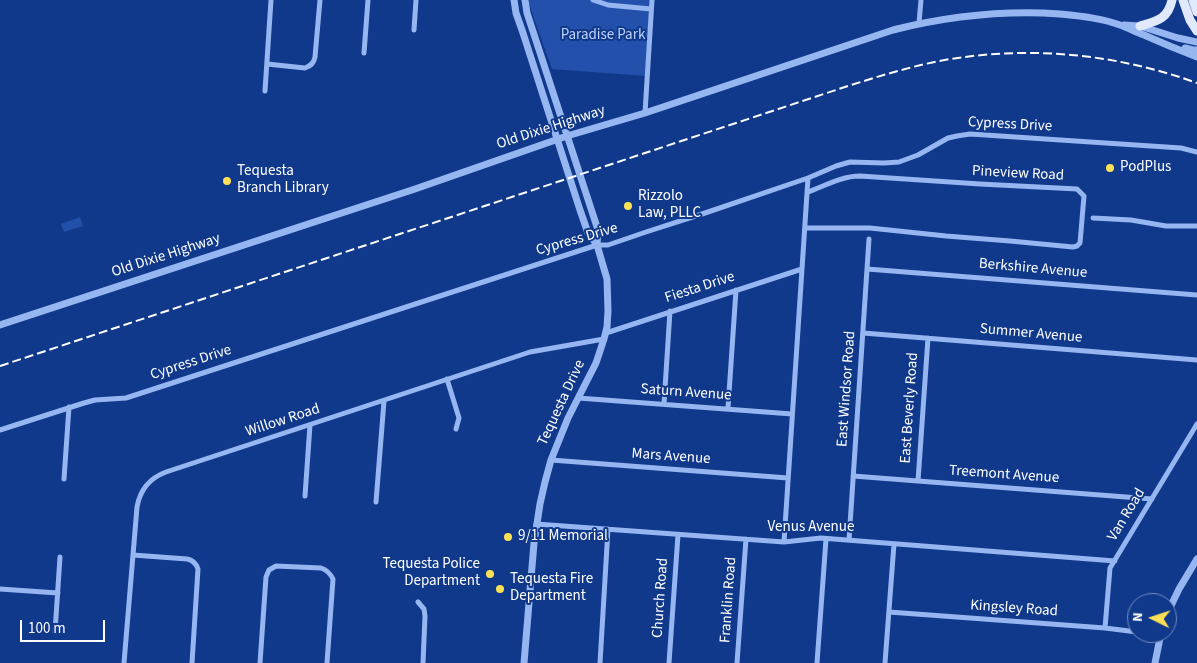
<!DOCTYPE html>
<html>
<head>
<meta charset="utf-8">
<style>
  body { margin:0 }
  #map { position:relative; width:1197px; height:663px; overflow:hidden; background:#10398b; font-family:"Source Sans 3",sans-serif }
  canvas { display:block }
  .north { position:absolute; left:1127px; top:593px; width:50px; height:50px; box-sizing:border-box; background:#10398b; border:1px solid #7088b9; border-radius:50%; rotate:274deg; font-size:14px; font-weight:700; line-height:20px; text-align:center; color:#fff }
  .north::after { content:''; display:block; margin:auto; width:18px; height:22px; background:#ffe057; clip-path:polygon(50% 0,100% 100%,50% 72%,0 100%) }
  .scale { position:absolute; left:20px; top:620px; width:85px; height:22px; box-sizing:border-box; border:2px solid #fff; border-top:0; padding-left:6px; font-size:15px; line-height:18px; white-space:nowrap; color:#fff; -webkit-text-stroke:4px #10398b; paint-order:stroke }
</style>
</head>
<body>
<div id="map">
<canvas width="1197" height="663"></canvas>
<div class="north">N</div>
<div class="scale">100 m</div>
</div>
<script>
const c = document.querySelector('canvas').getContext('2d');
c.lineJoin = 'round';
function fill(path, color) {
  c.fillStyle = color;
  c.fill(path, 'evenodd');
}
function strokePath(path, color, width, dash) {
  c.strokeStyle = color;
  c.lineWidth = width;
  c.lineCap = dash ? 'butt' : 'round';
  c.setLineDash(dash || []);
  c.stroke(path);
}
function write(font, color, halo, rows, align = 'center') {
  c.font = font + ' "Source Sans 3",sans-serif';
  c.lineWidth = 4;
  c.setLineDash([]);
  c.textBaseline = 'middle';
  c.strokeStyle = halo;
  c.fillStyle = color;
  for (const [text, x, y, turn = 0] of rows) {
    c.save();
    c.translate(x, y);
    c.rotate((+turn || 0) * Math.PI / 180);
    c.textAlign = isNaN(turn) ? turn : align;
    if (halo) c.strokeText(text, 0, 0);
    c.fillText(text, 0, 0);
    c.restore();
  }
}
const green = new Path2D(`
  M529 0H650L645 76 552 69 529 4Z
  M80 217 83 226 64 232 61 224Z`);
const minor = new Path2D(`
  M593 0 608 5 651 9
  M919 23 921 0
  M414 30 416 0
  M364 53 368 0
  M267 64 305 68C311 66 314 63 315 57L320 0
  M265 91 271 0
  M645 113 652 0
  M1093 218 1131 220 1166 226H1197
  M806 228H870L946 236 1010 241 1073 247 1077 246 1080 243 1084 196 1077 189 980 184 860 176C842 176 824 186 808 192
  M867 269 1197 295
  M606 333 802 269
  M863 333 1197 360
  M447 379 459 418 456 429
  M578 398 792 414
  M664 404 670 311
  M728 408 736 290
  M0 430 84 403 95 400 126 398 597 245H608L646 232 705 213 808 178 836 166 850 162 884 163 899 162 918 155 948 138 957 136 970 134 1181 148 1197 152
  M551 460 788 478
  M853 476 1152 499
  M64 479 69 407
  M918 481 928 338
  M305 496 310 425
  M376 502 384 401
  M536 524 784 542 821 538 1115 561
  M849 540 869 239
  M784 542 808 178
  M133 555 187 559C193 560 196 563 198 569L192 663
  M0 589 58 593
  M418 602 424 609 425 616 423 663
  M889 612 1105 628 1137 632
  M1105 628 1110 568 1197 424
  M55 632 60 557
  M1143 633 1160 637
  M124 663 137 507C140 490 150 478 166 472L530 352 604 339
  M260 663 266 577 269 570 276 566 321 568C327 570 330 573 333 579L327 663
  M600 663 608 529
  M669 663 678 535
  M737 663 746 539
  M817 663 826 539
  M885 663 894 544`);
const tertiary = new Path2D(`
  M514 0 516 13 523 33 580 210 588 233 597 245 607 279 608 311 607 327 604 339 596 363 568 418 551 460 545 482 540 504 534 543 524 663
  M525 0 527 13 598 230 597 245
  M1124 25 1140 26 1178 38 1197 42
  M1185 48 1193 50H1197
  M0 325 415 189 567 136 645 113 893 30C949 16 1002 10 1060 14 1079 16 1101 18 1120 25 1128 28 1136 32 1144 35 1162 43 1179 50 1197 57
  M1167 614 1179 589 1197 559
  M1155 663 1161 633`);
const primary = new Path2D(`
  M1183 0 1190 20 1197 31
  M1193 0 1197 12
  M1140 26C1157 21 1168 19 1172 0`);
const rail = new Path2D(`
  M0 366 851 85C880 76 909 67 939 61 1026 45 1114 53 1197 83`);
const markers = [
  [1110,168,5,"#ffe057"],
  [227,181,5,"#ffe057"],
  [628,206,5,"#ffe057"],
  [508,537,5,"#ffe057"],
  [490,574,5,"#ffe057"],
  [500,589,5,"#ffe057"]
];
const parkNames = [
  ["Paradise Park",603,36]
];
const streetNames = [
  ["Cypress Drive",1010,125,3],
  ["Old Dixie Highway",551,128,-18],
  ["Pineview Road",1018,174,3],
  ["Cypress Drive",577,240,-16],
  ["Old Dixie Highway",166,256,-18],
  ["Berkshire Avenue",1033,269,5],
  ["Fiesta Drive",700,288,-18],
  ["Summer Avenue",1031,334,5],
  ["Cypress Drive",191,363,-18],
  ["East Windsor Road",847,389,-86],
  ["Saturn Avenue",686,393,4],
  ["Tequesta Drive",562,403,-65],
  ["East Beverly Road",910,408,-86],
  ["Willow Road",283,421,-18],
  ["Mars Avenue",671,457,4],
  ["Treemont Avenue",1004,475,4],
  ["Van Road",1127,515,-59],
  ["Venus Avenue",811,528],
  ["Church Road",661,598,-86],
  ["Franklin Road",729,600,-86],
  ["Kingsley Road",1014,609,4]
];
const poiNames = [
  ["PodPlus",1120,168],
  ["Tequesta",237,172],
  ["Branch Library",237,189],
  ["Rizzolo",638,197],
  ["Law, PLLC",638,214],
  ["9/11 Memorial",518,537],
  ["Tequesta Police",480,565,"right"],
  ["Department",480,582,"right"],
  ["Tequesta Fire",510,580],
  ["Department",510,597]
];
fill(green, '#2250aa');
strokePath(minor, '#96b6f2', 5);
strokePath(tertiary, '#96b6f2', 7);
strokePath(primary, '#e1e9ff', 9);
strokePath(rail, '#fff', 2, [9, 4]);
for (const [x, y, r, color] of markers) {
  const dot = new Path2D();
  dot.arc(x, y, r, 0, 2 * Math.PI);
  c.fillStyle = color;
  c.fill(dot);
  strokePath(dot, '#10398b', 2);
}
write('15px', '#bdd3fd', '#10398b', parkNames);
write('15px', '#fff', '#10398b', streetNames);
write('15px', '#fff', '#10398b', poiNames, 'left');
</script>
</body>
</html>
